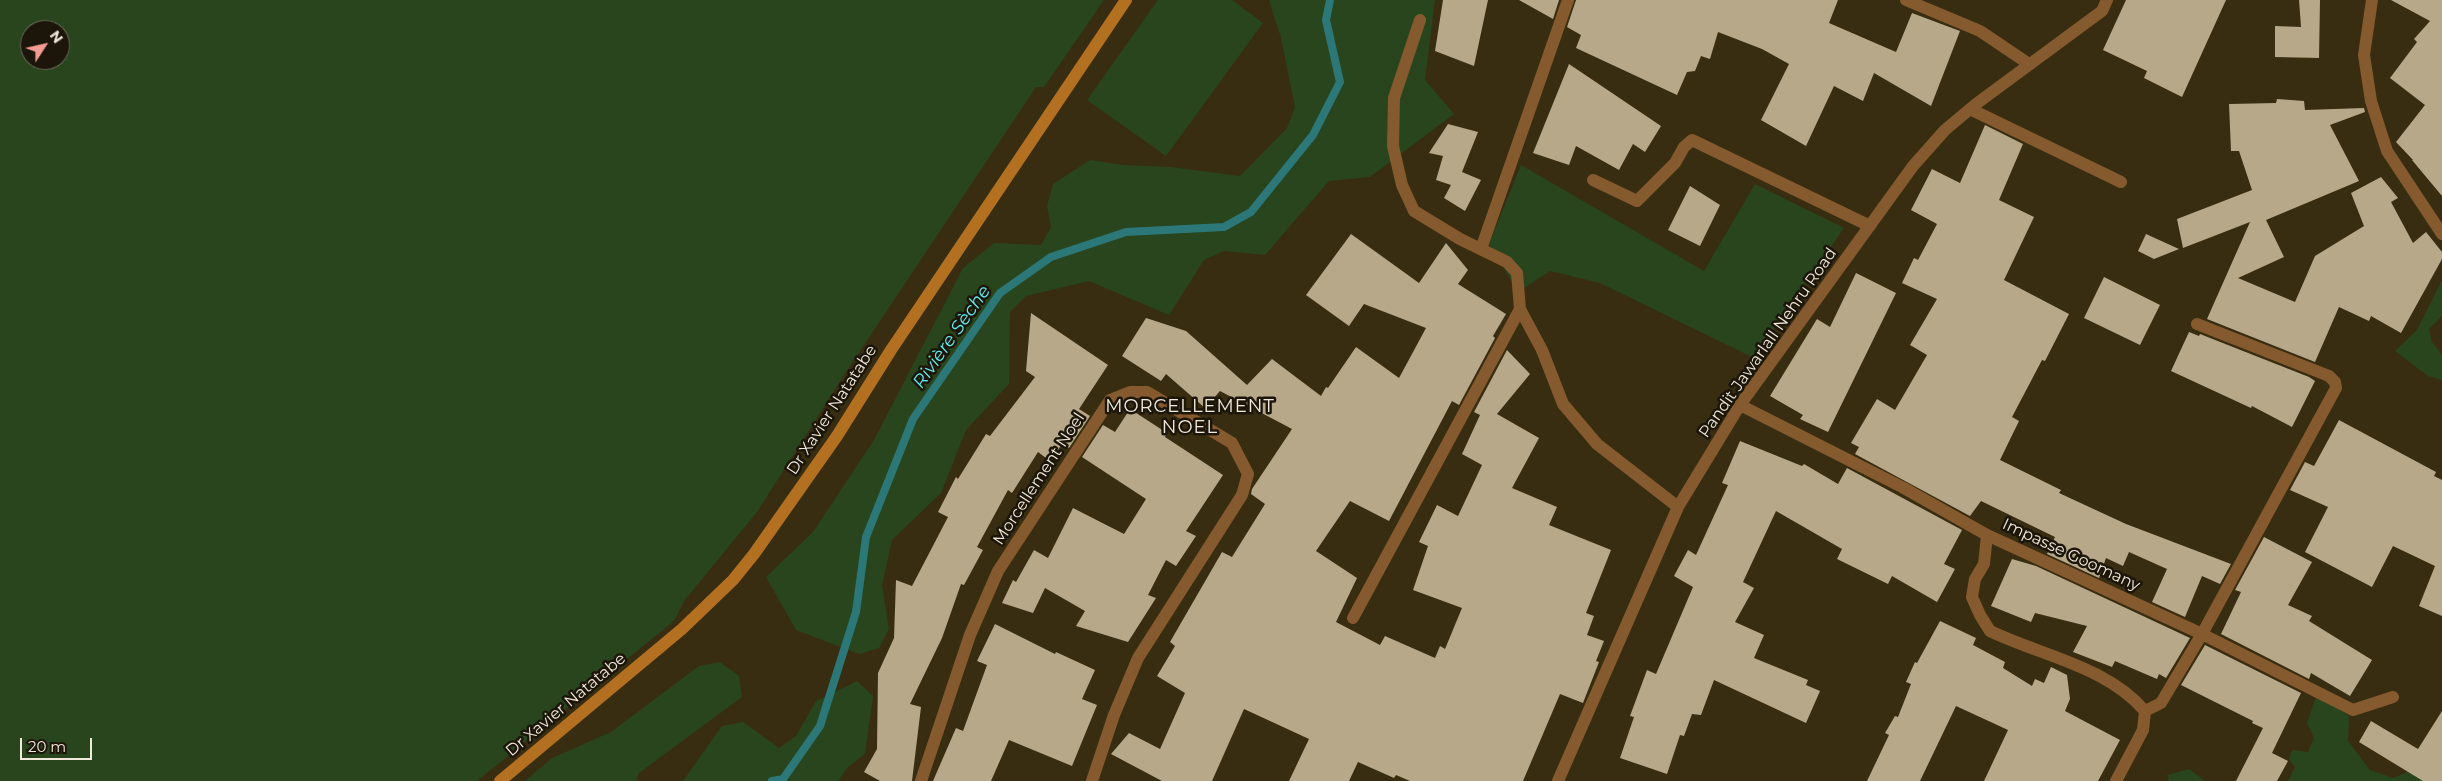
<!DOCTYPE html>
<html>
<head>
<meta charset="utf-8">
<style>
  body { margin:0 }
  #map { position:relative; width:2442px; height:781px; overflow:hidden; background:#392d11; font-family:Montserrat,sans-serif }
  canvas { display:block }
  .north { position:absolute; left:20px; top:20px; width:50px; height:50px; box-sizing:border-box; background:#1c160a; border:1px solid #716a5d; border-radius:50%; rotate:55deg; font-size:14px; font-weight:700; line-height:20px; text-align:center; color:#f1e9d9 }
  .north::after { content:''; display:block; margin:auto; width:18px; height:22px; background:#f59c92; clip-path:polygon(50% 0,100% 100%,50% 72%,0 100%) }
  .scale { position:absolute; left:20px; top:738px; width:72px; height:22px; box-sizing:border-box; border:2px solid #f1e9d9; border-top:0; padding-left:6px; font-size:15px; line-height:18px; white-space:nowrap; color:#f1e9d9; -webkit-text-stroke:4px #1c160a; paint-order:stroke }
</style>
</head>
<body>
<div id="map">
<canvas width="2442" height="781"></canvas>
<div class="north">N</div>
<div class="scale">20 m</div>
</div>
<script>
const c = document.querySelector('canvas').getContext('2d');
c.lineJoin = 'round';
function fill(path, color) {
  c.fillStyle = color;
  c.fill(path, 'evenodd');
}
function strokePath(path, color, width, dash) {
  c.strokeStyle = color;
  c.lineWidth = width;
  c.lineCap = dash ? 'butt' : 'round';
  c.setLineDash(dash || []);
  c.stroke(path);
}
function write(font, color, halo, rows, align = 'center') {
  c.font = font + ' Montserrat,sans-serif';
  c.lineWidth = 5;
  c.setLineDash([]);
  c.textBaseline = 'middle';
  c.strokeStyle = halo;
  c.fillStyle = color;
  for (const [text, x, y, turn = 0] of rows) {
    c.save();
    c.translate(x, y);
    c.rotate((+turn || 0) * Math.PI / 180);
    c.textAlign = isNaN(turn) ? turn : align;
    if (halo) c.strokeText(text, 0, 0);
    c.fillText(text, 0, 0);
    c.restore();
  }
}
const green = new Path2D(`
  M0 0H1104L1044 87H1036L846 372 757 512 684 601 674 621 477 781H0ZM30 30H60V60H30Z
  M1158 0H1232L1263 23 1166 156 1087 100Z
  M1269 0H1435L1425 80 1454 114 1370 177 1329 181 1265 255 1224 251 1204 260 1169 315 1089 281 1026 296 1010 312 1009 384 966 430 941 493 892 540 882 585 889 629 879 648 859 654 796 630 766 577 813 532 874 440 963 268 994 243 1041 245 1051 227 1047 206 1053 184 1090 160 1123 165 1171 167 1240 176 1287 128 1295 107 1281 38Z
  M1521 165 1704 271 1755 184 1844 228 1754 358 1600 283 1550 271 1518 292 1489 244Z
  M2442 280V316L2429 329 2432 342 2442 355V380L2428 376 2395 351 2417 330Z
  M720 662 739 676 742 697 639 773 636 781H525L552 758 611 732 699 666Z
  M857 681 873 696 865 754 848 767 838 781H683L722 726 743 722 779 748 796 736 816 701Z
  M2317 694 2349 716 2348 741 2370 770 2393 778 2415 769 2423 781H2288L2295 767 2289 759 2292 750 2308 752 2314 738 2307 723Z
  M2189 769 2205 781H2169L2167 775Z`);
const stream = new Path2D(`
  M772 781 783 779 820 726 856 612 866 537 913 419 1000 293 1051 257 1126 232 1224 227 1251 212 1313 135 1340 82 1326 20 1330 0`);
const building = new Path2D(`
  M1443 0H1488L1474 66 1435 51Z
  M1519 0H1559L1553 19Z
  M1576 0H1838L1829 23 1896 52 1912 13 1960 31 1931 106 1874 73 1863 101 1834 86 1806 146 1761 120 1789 64 1762 49 1718 32 1710 59 1701 56 1695 71 1687 72 1677 95 1576 48 1581 35 1567 27Z
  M2126 0H2226L2182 97 2144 78 2147 71 2103 50Z
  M2299 0H2320L2319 58 2275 57V26L2301 27Z
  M2391 0H2442V196L2412 160H2413L2396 142 2425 105 2390 78 2417 42 2414 39 2430 21Z
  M1569 64 1661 126 1645 152 1633 144 1619 170 1576 146 1569 165 1533 153Z
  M2277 99 2304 101 2305 110 2364 108 2365 112 2330 125 2359 181 2266 220 2284 257 2238 278 2295 302 2315 256 2364 226 2351 193 2381 177 2398 198 2391 202 2413 243 2426 232 2442 252V259L2401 333 2371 316 2369 321 2339 307 2315 362 2207 319 2250 222 2183 248 2177 219 2252 190 2239 151H2231L2229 104 2276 103Z
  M1448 124 1478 132 1462 172 1481 180 1465 211 1444 198 1451 185 1436 180 1443 156 1429 153Z
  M1985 125 2023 144 1999 200 2034 217 2004 280 2069 314 2045 361 2042 360 2012 417 2019 421 2000 460 2061 490 2059 493 2126 524 2231 564 2220 584 2202 576 2185 617 2152 602 2167 569 2129 552 2123 566 2106 558 2099 578 2047 554 2055 537 1981 501 1970 516 1855 454 1859 447 1851 443 1877 399 1895 410 1927 355 1910 345 1937 299 1902 283 1914 258 1918 260 1937 224 1911 210 1932 169 1960 183Z
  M1690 186 1720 205 1700 246 1668 230Z
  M1351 234 1419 283 1446 243 1468 270 1458 284 1506 314 1493 336 1495 338 1459 405 1452 401 1389 521 1350 501 1316 551 1357 578 1336 622 1380 645 1385 636 1435 658 1440 646 1445 649 1462 608 1413 590 1428 546 1419 542 1437 505 1458 516 1482 465 1462 454 1480 415 1474 412 1507 350 1530 374 1497 414 1539 438 1512 488 1557 507 1549 525 1611 550 1586 613 1594 616 1587 635 1604 641 1596 661 1599 662 1583 703 1560 694 1523 781H1410L1396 775 1394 778 1358 762 1349 781H1289L1309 739 1244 709 1212 781H1162L1111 754 1129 733 1160 749 1185 693 1157 676 1175 646 1170 642 1222 552 1232 557 1265 504 1251 494 1252 489 1292 429 1220 391 1205 408 1166 374 1161 381 1122 356 1146 318 1186 331 1247 385 1272 359 1321 396 1326 387 1328 388 1356 347 1399 378 1426 328 1364 304 1349 326 1306 295Z
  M2146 234 2179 249 2154 259 2138 251Z
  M1856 273 1896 293 1828 432 1800 419 1803 415 1770 396 1817 319 1830 327Z
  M2104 277 2160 305 2140 345 2084 318Z
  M1031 313 1108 365 1079 409 1090 416 1069 448 1062 444 1050 461 1038 452 1012 493 1008 490 977 547 983 550 964 585 961 584 942 638 910 704 921 707 912 781H880L864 772 877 749 878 673 894 638 896 580 912 586 948 517 938 512 956 477 958 479 986 434 990 436 1035 377 1026 371Z
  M2189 332 2199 336 2200 334 2309 377 2315 381 2292 427 2252 406 2251 408 2171 371Z
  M1130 409 1167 433 1165 437 1223 475 1186 531 1196 536 1176 566 1166 560 1148 595 1156 598 1128 642 1076 626 1085 611 1045 588 1033 613 1002 603 1013 580 1016 582 1034 550 1048 558 1073 508 1124 534 1146 499 1082 457 1103 425 1115 432Z
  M2339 420 2436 472 2434 476 2442 480V616L2419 606 2435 566 2393 546 2372 587 2305 552 2328 507 2290 490 2305 462 2314 466Z
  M1740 441 1802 466 1804 464 1838 484 1847 468 1962 530 1944 564 1955 569 1937 602 1892 576 1888 584 1837 559 1842 549 1776 511 1743 582 1754 588 1735 622 1764 635 1754 658 1808 680 1806 685 1820 691 1806 723 1714 680 1701 715 1692 714 1684 736 1680 735 1667 774 1620 758 1634 717 1630 716 1647 670 1656 674 1693 587 1674 576 1688 550 1696 555 1728 485 1722 483Z
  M2264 537 2312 562 2288 605 2312 616 2309 621 2372 660 2350 696 2311 673 2309 679 2221 634 2241 592 2235 590Z
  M2012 559 2036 566 2190 638 2166 678 2159 674 2157 679 2115 661 2112 667 2073 652 2087 626 2035 613 2031 622 1991 606Z
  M1940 621 1976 638 1973 645 2005 662 2003 668 2032 686 2035 679 2044 683 2051 667 2067 675 2070 699 2065 711 2120 740 2098 781H1984L2008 730 1956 706 1920 781H1867L1889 735 1885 733 1895 716 1898 717 1911 684 1906 682 1915 662 1917 663Z
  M995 624 1055 654 1056 652 1095 670 1082 699 1097 705 1072 766 1009 740 991 781H933L956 728 963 731 987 665 977 661Z
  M2205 645 2301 693 2272 753 2288 761 2277 781H2236L2263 728 2252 723 2253 721 2181 685Z
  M2442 711V781H2423L2359 742 2371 721 2418 749Z`);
const minor = new Path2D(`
  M1906 0 1980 31 2029 64
  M2372 0 2364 55 2371 101 2387 151 2442 234
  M1420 20 1394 98 1393 146 1402 185 1414 211 1460 239 1507 262 1517 273 1520 309 1542 350 1563 404 1597 444 1678 507
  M1970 109 2121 182
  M1593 180 1637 201 1675 163 1684 147 1692 140 1870 226
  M1481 249 1568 0
  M1740 405 1902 487 1987 535 2202 634 2353 710 2393 697
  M1987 535 1984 564 1975 579 1972 597 1980 615 1990 631C2042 656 2106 666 2145 711L2143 730 2116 781
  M1353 618 1520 309
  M2145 711 2161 703 2202 634 2336 388 2335 382 2329 376 2197 324
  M921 781 970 635 998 571 1110 400 1130 392H1147L1232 443 1248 474 1242 495 1138 658 1114 715 1092 781
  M1558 781 1678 507 1740 405 1913 166 1945 130 1976 104 2102 11 2107 0`);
const secondary = new Path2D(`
  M500 781 682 629 733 580 754 554 837 436 891 350 1126 0`);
const streetNames = [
  ["Pandit Jawarlall Nehru Road",1768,343,-55],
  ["Dr Xavier Natatabe",832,410,-57],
  ["Morcellement Noel",1039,479,-57],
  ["Impasse Goomany",2071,555,25],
  ["Dr Xavier Natatabe",566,705,-40]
];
const waterNames = [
  ["Rivière Sèche",952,337,-55]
];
const neighbourhoodNames = [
  ["MORCELLEMENT",1190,407],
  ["NOEL",1190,428]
];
fill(green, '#28451d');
strokePath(stream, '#2c7778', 8);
fill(building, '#b7a889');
strokePath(minor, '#855a2e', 12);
strokePath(secondary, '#b47021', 12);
write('16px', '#f1e9d9', '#1c160a', streetNames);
write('italic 18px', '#60eef0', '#1c160a', waterNames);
c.letterSpacing = '1px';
write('18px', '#f1e9d9', '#1c160a', neighbourhoodNames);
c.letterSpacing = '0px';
</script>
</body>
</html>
